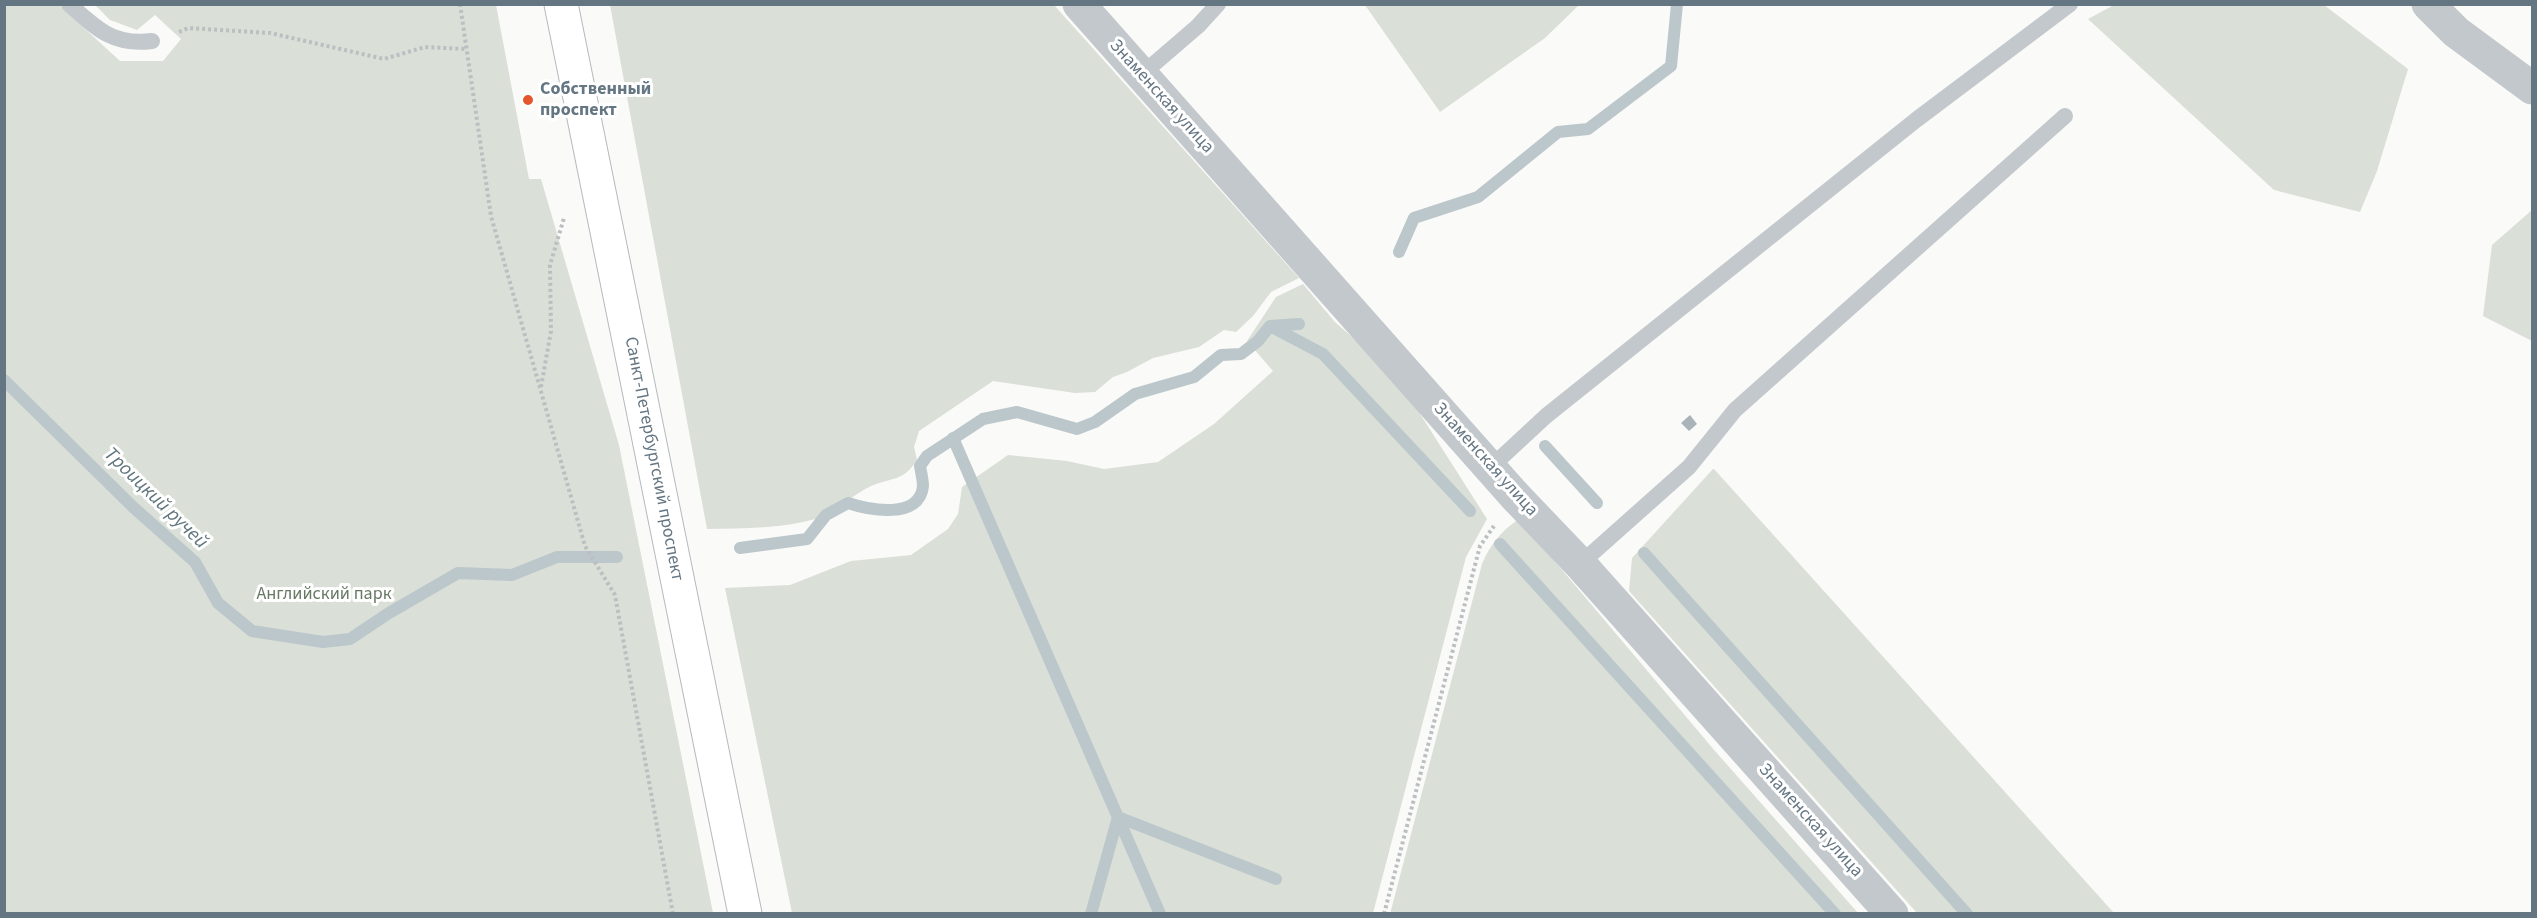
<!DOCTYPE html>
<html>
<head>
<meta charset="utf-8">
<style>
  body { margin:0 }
  #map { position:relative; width:2537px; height:918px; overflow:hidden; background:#fafaf8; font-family:"Source Sans 3",sans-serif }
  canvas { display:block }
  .frame { position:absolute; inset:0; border:6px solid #657683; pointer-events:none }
</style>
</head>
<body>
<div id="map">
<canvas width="2537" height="918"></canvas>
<div class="frame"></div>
</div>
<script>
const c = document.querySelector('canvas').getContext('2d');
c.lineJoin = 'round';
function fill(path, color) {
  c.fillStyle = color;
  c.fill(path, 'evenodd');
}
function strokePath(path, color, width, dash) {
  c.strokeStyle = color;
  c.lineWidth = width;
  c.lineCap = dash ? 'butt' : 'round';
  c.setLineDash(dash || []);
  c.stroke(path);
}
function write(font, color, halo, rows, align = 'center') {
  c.font = font + ' "Source Sans 3",sans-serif';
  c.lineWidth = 6;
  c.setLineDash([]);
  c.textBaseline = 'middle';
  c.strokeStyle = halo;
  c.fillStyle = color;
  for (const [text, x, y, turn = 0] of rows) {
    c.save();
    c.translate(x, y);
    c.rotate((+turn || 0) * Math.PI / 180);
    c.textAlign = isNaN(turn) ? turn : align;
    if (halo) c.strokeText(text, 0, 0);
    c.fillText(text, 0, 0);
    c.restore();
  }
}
const green = new Path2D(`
  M2116 4 2324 5 2408 69 2377 171 2360 212 2274 190 2088 19Z
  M4 5H59L120 61H163L181 39 155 15 137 30 110 20 95 5H496L529 179H541L619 445 713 913H5Z
  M610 5H1054L1299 278 1271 292 1253 316 1236 332 1224 330 1199 347 1153 358 1127 372 1113 377 1095 392 1075 393 993 381 919 431 914 447 917 460C903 482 892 477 871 486 853 494 838 511 819 518 783 529 744 528 707 529Z
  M1365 5H1579L1545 38 1440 112Z
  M2532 210V341L2483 316 2492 245Z
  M1303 284 1335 322 1360 344 1408 395 1487 519 1466 557 1373 913H792L725 588 790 585 851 561 911 555 948 529 958 514 962 487 1008 455 1067 461 1104 469 1158 462 1214 424 1273 371 1247 341 1276 297Z
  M1713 469H1714L2114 913H1917L1629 591 1632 558Z
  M1525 515 1536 539 1715 751 1858 913 1390 914 1482 564C1491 542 1505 527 1525 515Z`);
const stream = new Path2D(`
  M1399 252 1414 218 1478 197 1558 132 1588 129 1671 66 1677 4
  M1270 326 1323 354 1470 511
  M4 380 133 507 195 562 218 603 252 631 323 642 350 639 389 613 458 573 512 575 557 557H617
  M953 438 1160 914
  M1545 446 1597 503
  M1500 544 1835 914
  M740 548 807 539 826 515 848 503C869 510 920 520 923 486 923 480 921 472 920 466L927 456 983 419 1017 412 1077 429 1095 422 1135 394 1194 377 1221 355 1241 354 1258 341 1270 326 1299 324
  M1644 553 1967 914
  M1091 914 1118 817 1276 879`);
const building = new Path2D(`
  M1690 415 1697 424 1689 431 1681 423Z`);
const path = new Path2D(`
  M460 4 491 216 585 546 615 595 673 914
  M179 32 188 28 270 33 384 59 425 47 466 49
  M541 387 551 331 550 265 564 218
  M1384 914 1480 546 1494 526`);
const service = new Path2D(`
  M69 4C97 29 113 46 152 41
  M1141 75 1198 26 1218 4
  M1491 467 1546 416 1916 120 2070 4
  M1580 564 1689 467 1735 410 2065 116`);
const minor = new Path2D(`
  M1079 4 1515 496 1580 564 1892 914
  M2428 4 2456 32 2532 88`);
const primary = new Path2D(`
  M561 4 745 914`);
const markers = [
  [528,100,6,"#e4572e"]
];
const poiNames = [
  ["Собственный",540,90],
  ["проспект",540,111]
];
const streetNames = [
  ["Знаменская улица",1161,97,48],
  ["Санкт-Петербургский проспект",653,459,79],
  ["Знаменская улица",1485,460,48],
  ["Знаменская улица",1810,821,48]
];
const parkNames = [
  ["Английский парк",324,595]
];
const waterNames = [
  ["Троицкий ручей",155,499,44]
];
fill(green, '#dadfd7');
strokePath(stream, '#bbc7cb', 12);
fill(building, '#aab3b9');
strokePath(primary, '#b5babe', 35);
strokePath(path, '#bbbfc2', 4, [3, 3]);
strokePath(service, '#c3c8cc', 16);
strokePath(minor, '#c3c8cc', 33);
strokePath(primary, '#fff', 33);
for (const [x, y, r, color] of markers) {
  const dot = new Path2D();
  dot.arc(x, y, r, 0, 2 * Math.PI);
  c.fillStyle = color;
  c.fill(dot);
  strokePath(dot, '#fff', 2);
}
write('bold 18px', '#657683', '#fff', poiNames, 'left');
write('18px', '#657683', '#fff', streetNames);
write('18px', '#687a64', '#fff', parkNames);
write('italic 20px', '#60757c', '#fff', waterNames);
</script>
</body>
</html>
